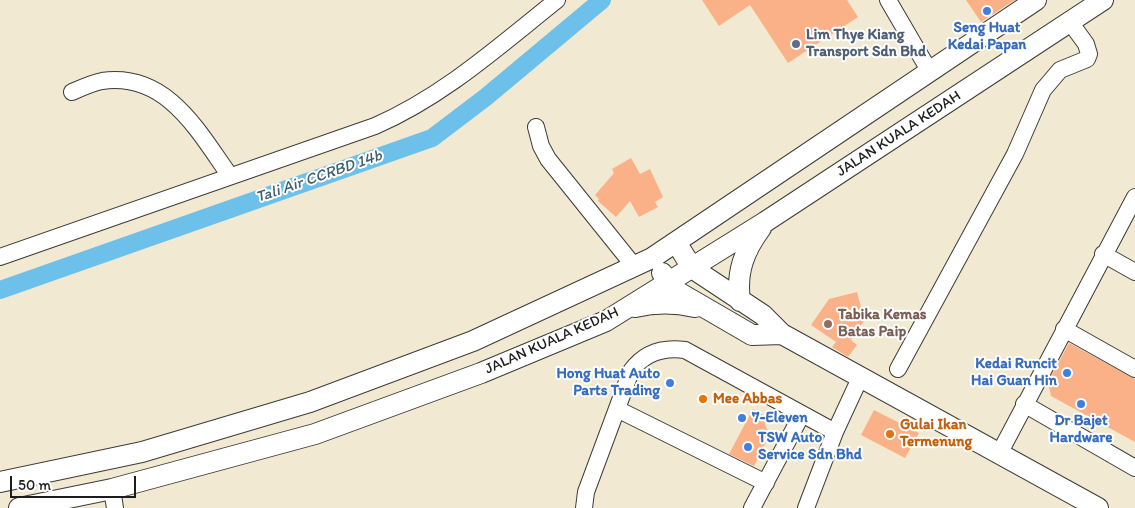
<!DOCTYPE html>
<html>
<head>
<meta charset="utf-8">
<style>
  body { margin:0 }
  #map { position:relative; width:1135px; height:508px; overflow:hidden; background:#f1e9d1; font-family:Itim,sans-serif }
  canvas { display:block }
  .scale { position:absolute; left:10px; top:476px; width:126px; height:22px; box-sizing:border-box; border:2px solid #1c1c1c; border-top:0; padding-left:6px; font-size:15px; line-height:18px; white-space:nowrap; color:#1c1c1c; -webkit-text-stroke:4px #fff; paint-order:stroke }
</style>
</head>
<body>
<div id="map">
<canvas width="1135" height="508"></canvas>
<div class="scale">50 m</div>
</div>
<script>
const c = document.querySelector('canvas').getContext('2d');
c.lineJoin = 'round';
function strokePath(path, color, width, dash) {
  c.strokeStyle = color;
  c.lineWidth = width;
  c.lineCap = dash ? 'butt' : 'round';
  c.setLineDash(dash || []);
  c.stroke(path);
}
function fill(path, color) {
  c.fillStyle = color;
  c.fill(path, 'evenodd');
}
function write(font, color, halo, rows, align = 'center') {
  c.font = font + ' Itim,sans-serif';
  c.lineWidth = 4;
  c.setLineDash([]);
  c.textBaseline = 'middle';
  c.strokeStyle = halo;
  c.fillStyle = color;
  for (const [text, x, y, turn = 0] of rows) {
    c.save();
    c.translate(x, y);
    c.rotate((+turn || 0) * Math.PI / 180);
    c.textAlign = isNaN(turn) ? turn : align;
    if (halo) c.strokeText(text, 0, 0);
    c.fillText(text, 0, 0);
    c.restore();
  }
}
const canal = new Path2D(`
  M0 290 432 138 486 97 602 0`);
const building = new Path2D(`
  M702 0H847L858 17 788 63 750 5 719 26Z
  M966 0H1015L981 22Z
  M631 158 640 174 650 169 663 197 655 202 658 207 639 217 630 201 616 217 598 201 599 199 595 195 614 173 612 169Z
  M857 292 862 311 868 315 851 340 857 345 848 357 832 347 836 342 811 325 829 299Z
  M1069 343 1135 379V442L1051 396 1048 382Z
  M753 409 762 414 769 436 754 466 729 454Z
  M874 410 919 433 905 458 861 435Z`);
const minor = new Path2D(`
  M888 0 930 72
  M72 92C81 88 92 83 102 81 167 72 198 131 230 176
  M536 127 541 146 548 159 634 266
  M1103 254 1135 272
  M0 257 375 126C444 96 499 46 557 0
  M1064 329 1135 369
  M898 369 1015 154 1043 90 1060 70 1087 59 1089 54 1086 44 1070 22
  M1024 404 1135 468
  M617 409 766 483
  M999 454 1135 197
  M112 489 115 508
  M584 508 586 492 631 371C644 353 663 347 685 350L835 432
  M752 508 802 414
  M806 508 835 432 860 378`);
const major = new Path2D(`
  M676 242 692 268 763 315 782 334 1098 508
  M662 273 678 292 752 335 782 334
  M740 301C736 272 744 251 761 228
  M635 307C656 302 674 302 695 307
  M0 482 142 452 310 402 473 341 652 258 1036 0
  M19 508 112 489 315 434 481 373 606 321 765 222 1103 0`);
const markers = [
  [987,11,5,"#3f7fe0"],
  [796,44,5,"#5c6f8a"],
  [828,324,5,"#8d6e63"],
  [1067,373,5,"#3f7fe0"],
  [670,383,5,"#3f7fe0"],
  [703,399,5,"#e8710a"],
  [1081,404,5,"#3f7fe0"],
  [742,418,5,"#3f7fe0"],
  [890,434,5,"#e8710a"],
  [748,447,5,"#3f7fe0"]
];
const shopNames = [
  ["Seng Huat",987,28],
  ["Kedai Papan",987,45],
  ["Kedai Runcit",1057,364,"right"],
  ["Hai Guan Hin",1057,381,"right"],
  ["Hong Huat Auto",660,374,"right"],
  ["Parts Trading",660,391,"right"],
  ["7-Eleven",752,418,"left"],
  ["Dr Bajet",1081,421],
  ["Hardware",1081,438],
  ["TSW Auto",758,438,"left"],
  ["Service Sdn Bhd",758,455,"left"]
];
const serviceNames = [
  ["Lim Thye Kiang",806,35],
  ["Transport Sdn Bhd",806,52]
];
const streetNames = [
  ["JALAN KUALA KEDAH",899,134,-33],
  ["JALAN KUALA KEDAH",552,341,-24]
];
const educationNames = [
  ["Tabika Kemas",838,315],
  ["Batas Paip",838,332]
];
const foodNames = [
  ["Mee Abbas",713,399],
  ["Gulai Ikan",900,425],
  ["Termenung",900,442]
];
const waterNames = [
  ["Tali Air CCRBD 14b",319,177,-19]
];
strokePath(canal, '#6dc0e9', 18);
fill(building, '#fab188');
strokePath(minor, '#3c3b37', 18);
strokePath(major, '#3c3b37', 22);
strokePath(minor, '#fff', 16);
strokePath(major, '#fff', 20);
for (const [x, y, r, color] of markers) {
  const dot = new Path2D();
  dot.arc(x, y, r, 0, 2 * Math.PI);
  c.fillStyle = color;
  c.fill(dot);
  strokePath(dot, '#fff', 2);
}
write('bold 15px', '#366cbe', '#fff', shopNames);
write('bold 15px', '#4e5e75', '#fff', serviceNames, 'left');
write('15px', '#1c1c1c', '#fff', streetNames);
write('bold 15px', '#785e54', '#fff', educationNames, 'left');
write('bold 15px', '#c56008', '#fff', foodNames, 'left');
write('italic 16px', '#3c5e6e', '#fff', waterNames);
</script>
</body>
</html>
